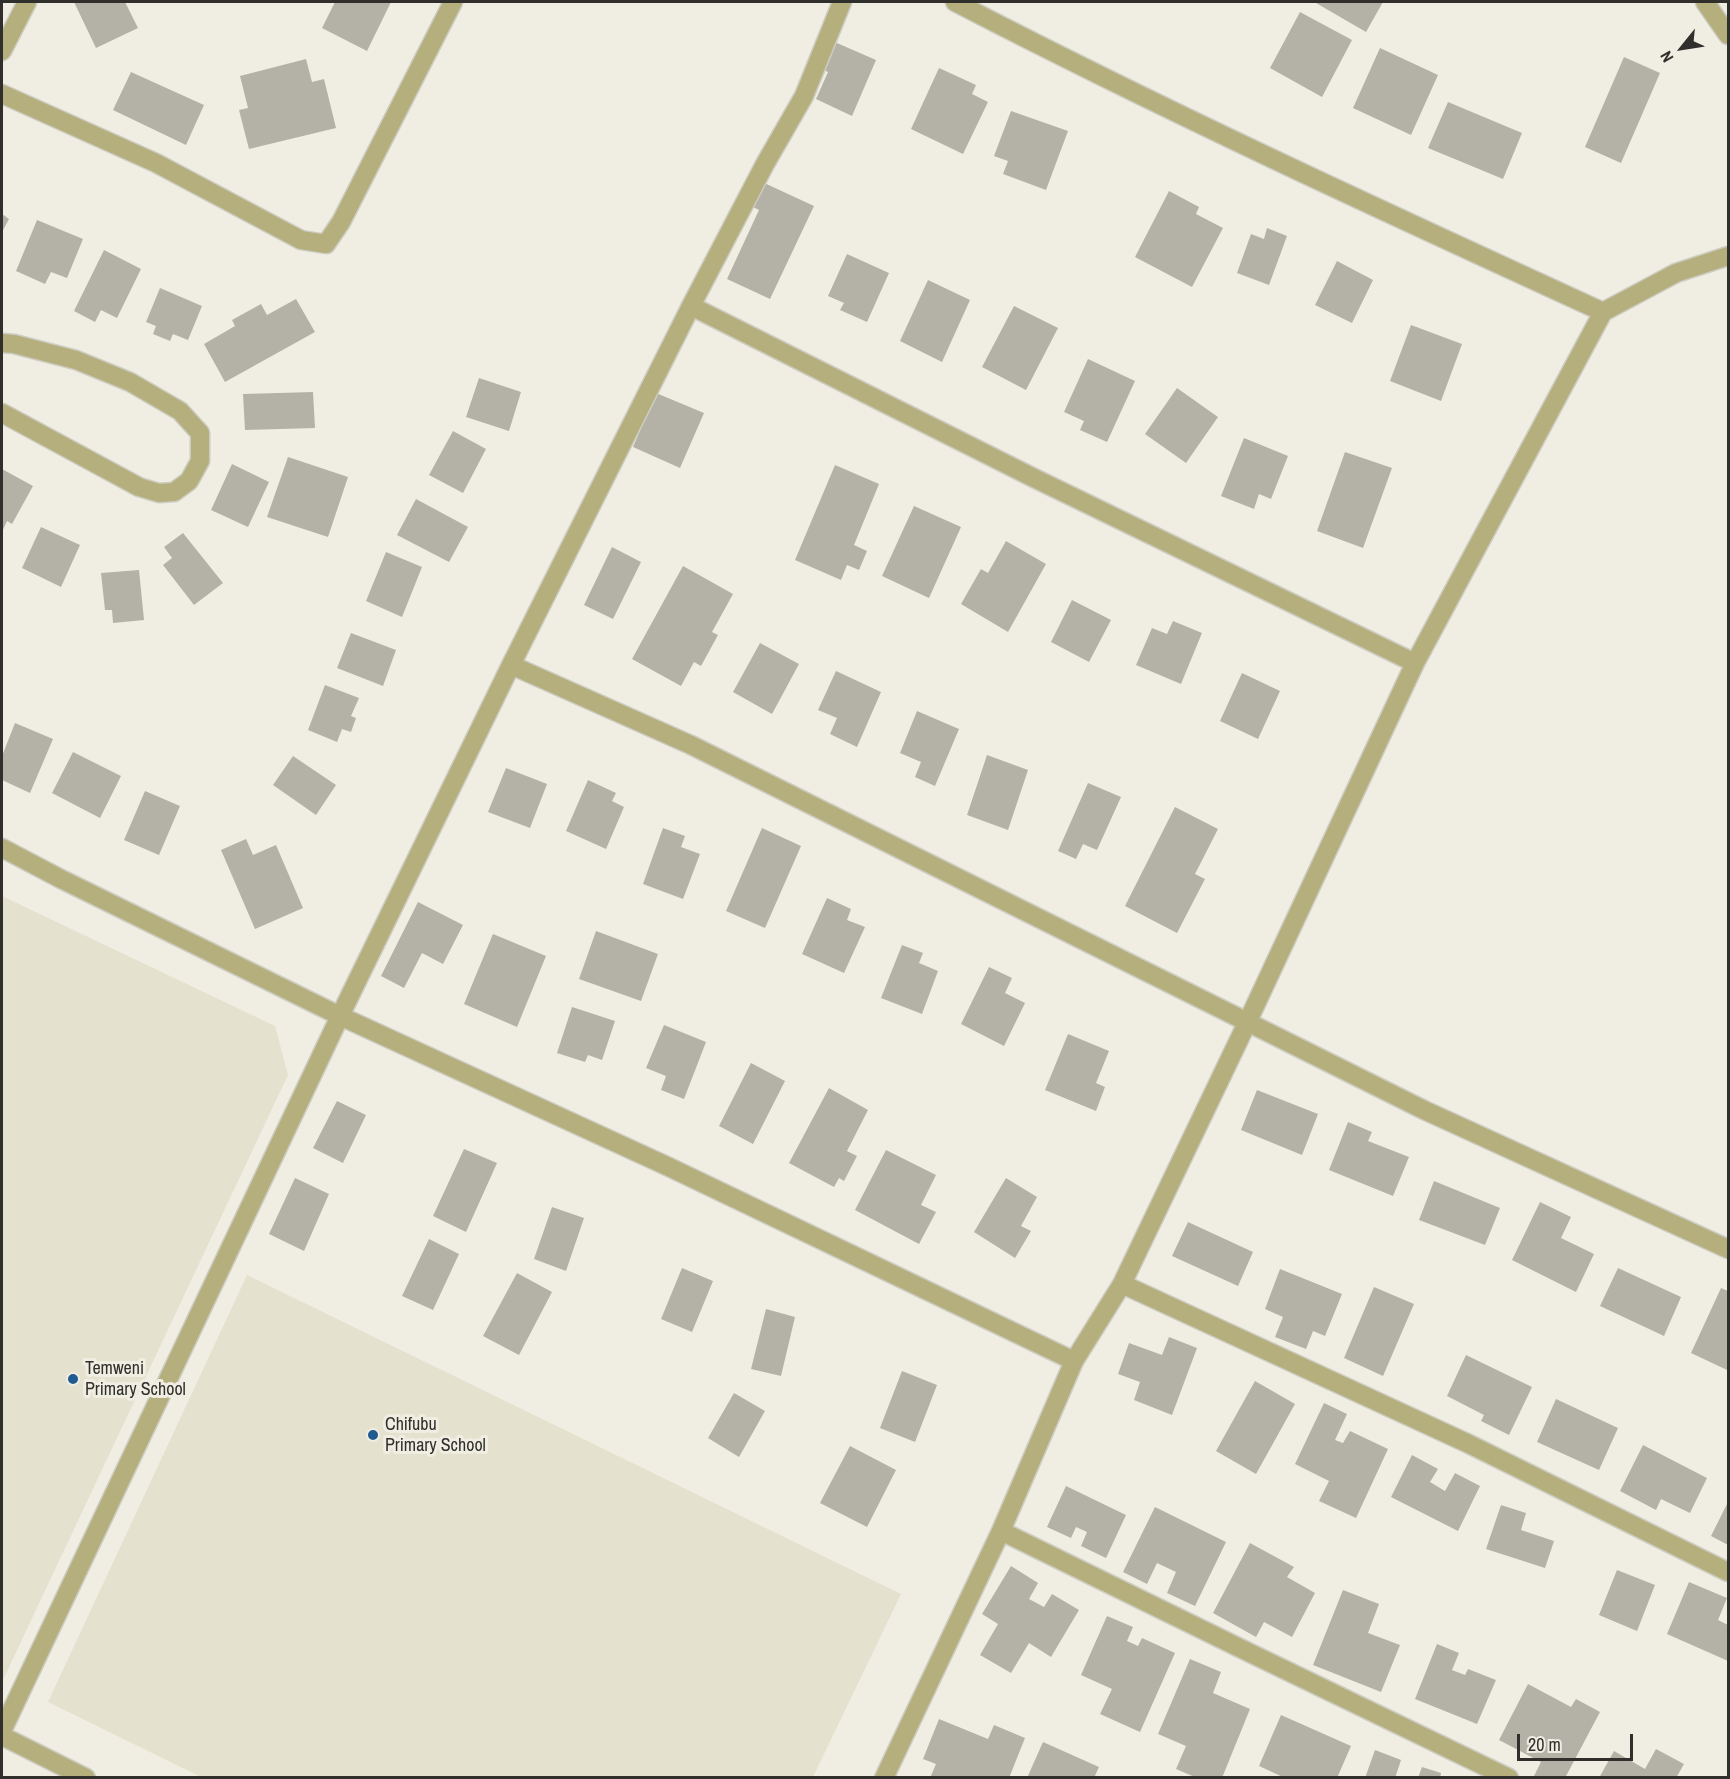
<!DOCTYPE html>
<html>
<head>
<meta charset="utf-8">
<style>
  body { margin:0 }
  #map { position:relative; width:1730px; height:1779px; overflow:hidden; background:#f0eee2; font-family:"Archivo Narrow",sans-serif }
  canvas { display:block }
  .frame { position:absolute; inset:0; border:3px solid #302f2b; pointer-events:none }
  .north { position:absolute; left:1652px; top:18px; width:60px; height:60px; -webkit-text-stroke:4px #f0eee2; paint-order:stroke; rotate:240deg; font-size:16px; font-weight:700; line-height:24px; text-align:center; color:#302f2b }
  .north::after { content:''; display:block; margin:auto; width:21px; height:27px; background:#302f2b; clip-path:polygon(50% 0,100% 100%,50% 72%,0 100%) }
  .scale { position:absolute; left:1517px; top:1734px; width:116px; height:27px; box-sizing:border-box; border:3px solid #302f2b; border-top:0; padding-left:8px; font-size:18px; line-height:21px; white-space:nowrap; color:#302f2b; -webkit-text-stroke:4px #f0eee2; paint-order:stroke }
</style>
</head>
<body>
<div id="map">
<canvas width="1730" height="1779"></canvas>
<div class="frame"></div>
<div class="north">N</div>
<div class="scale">20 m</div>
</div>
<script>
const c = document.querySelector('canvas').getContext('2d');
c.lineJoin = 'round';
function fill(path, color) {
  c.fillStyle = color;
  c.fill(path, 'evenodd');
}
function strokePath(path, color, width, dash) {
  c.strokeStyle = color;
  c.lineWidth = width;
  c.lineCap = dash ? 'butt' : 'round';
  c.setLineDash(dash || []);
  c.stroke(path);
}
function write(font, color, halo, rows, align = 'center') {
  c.font = font + ' "Archivo Narrow",sans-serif';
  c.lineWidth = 6;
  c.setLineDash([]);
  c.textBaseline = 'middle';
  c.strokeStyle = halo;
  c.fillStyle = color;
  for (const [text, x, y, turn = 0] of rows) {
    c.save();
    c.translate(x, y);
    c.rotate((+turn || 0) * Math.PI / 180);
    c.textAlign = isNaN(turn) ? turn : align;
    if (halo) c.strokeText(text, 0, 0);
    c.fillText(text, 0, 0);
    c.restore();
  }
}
const built = new Path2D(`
  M2 896 275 1026 288 1075 2 1682Z
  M247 1275 901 1594 813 1777H201L48 1702Z`);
const building = new Path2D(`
  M74 2H125L138 28 96 48Z
  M335 2H391L367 51 322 28Z
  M1317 2H1383L1366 32 1316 3Z
  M1300 12 1352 40 1322 97 1270 68Z
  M830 40 876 60 852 116 816 99 828 72 818 67Z
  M1380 48 1438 75 1411 135 1353 108Z
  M1624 57 1660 73 1621 163 1585 147Z
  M306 59 312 82 324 79 336 128 249 149 239 110 248 108 240 76Z
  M939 68 976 85 972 94 988 102 963 154 911 129Z
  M131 72 204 105 186 145 113 110Z
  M1448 102 1522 133 1503 179 1428 148Z
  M1011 111 1068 131 1046 190 1003 174 1008 161 994 156Z
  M760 181 814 206 770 299 727 279 759 210 749 205Z
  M1169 191 1199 207 1196 214 1223 228 1192 287 1135 257Z
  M2 214 9 219 2 232Z
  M37 220 83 239 67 278 51 272 45 284 16 271Z
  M1267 228 1287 236 1269 285 1237 273 1251 234 1264 239Z
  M104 250 141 269 117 318 101 310 95 322 74 311Z
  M847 254 889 273 867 322 840 310 844 303 828 296Z
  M1337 261 1373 280 1352 323 1315 305Z
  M928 280 970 300 942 362 900 341Z
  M160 288 202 306 188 340 173 334 170 341 153 334 156 326 146 322Z
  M296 299 315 332 225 382 204 344 235 326 232 320 261 304 267 315Z
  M1014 306 1058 328 1026 390 982 367Z
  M1411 325 1462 344 1441 401 1390 381Z
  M1088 359 1135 381 1107 442 1080 430 1084 421 1064 412Z
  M479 378 521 392 509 431 466 417Z
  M1177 388 1218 417 1186 463 1145 434Z
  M313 392 315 428 245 430 243 394Z
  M656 393 704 413 680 468 633 447Z
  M453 431 486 449 463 493 429 475Z
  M1244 438 1288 456 1271 499 1259 494 1254 509 1221 496Z
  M1345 452 1392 468 1363 548 1317 531Z
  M288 457 348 477 328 537 267 517Z
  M232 464 269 482 248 527 211 510Z
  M835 465 879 484 854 545 867 551 859 570 847 565 841 580 795 560Z
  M2 469 33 486 12 524 7 521 2 532Z
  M416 499 468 527 449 562 397 535Z
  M914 506 961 527 929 598 882 576Z
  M41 527 80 545 61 587 22 568Z
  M183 533 223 583 194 605 163 565 172 558 164 547Z
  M1006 541 1046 564 1008 632 961 604 981 569 988 573Z
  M612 547 641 562 613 619 584 605Z
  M386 552 422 567 402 617 366 601Z
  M683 566 733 594 712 632 718 635 701 666 694 662 681 686 632 659Z
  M139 570 144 620 113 623 112 610H105L101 573Z
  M1072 600 1111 620 1089 662 1051 642Z
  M1173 621 1202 633 1181 684 1136 665 1152 628 1167 634Z
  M351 633 396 650 383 686 337 668Z
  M760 643 799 664 772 714 733 692Z
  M836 671 881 692 857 747 830 734 837 718 818 710Z
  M1242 673 1280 691 1258 739 1220 721Z
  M325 685 359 698 351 716 356 718 351 732 342 729 337 742 308 730Z
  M917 711 959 729 935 786 915 777 921 762 900 753Z
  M15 723 53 739 30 793 2 780V756Z
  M73 752 121 776 100 818 52 793Z
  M987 755 1028 770 1008 830 967 815Z
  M293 756 336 785 316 815 273 785Z
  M506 768 547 784 530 828 488 812Z
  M588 780 616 793 612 801 624 807 606 849 566 831Z
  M1088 783 1121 797 1097 850 1083 844 1076 859 1058 851Z
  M145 791 180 806 159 855 124 840Z
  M1175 807 1218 829 1195 874 1205 879 1177 933 1125 906Z
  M663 828 685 836 681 847 700 854 683 899 643 884Z
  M762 828 801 846 765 928 726 911Z
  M246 839 253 855 276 845 303 908 255 929 221 850Z
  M827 898 851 909 847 920 865 927 844 973 802 954Z
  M418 902 463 925 443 964 422 953 404 988 381 976Z
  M596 931 658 954 641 1001 579 979Z
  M493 934 546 956 517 1027 464 1004Z
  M902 945 923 953 919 963 938 971 922 1014 881 998Z
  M989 967 1012 978 1005 993 1025 1003 1004 1046 961 1024Z
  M572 1007 615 1021 602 1060 588 1055 585 1062 557 1053Z
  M664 1025 706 1042 684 1099 661 1090 666 1076 646 1068Z
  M1068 1034 1109 1051 1096 1083 1105 1087 1096 1111 1045 1090Z
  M751 1063 785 1081 753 1144 719 1126Z
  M829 1088 868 1110 847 1151 857 1156 844 1181 839 1178 834 1187 789 1163Z
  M1257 1090 1318 1114 1302 1155 1241 1130Z
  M337 1101 366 1115 343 1163 313 1148Z
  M1348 1122 1372 1132 1368 1141 1409 1157 1393 1196 1329 1170Z
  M464 1149 497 1163 466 1232 433 1216Z
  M886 1150 936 1175 921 1205 936 1212 919 1244 855 1210Z
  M295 1178 329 1194 304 1251 269 1234Z
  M1006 1178 1037 1197 1021 1226 1031 1231 1015 1258 974 1232Z
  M1434 1181 1500 1208 1485 1245 1419 1220Z
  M1540 1202 1571 1217 1561 1238 1594 1254 1576 1292 1512 1260Z
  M552 1207 584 1218 566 1271 534 1259Z
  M1188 1222 1253 1252 1238 1286 1172 1256Z
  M429 1239 459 1254 433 1310 402 1296Z
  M682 1268 713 1281 692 1332 661 1319Z
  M1618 1268 1681 1297 1664 1336 1600 1306Z
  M1280 1269 1342 1294 1325 1336 1313 1331 1306 1349 1275 1337 1283 1317 1265 1309Z
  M517 1273 552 1292 519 1355 483 1336Z
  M1374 1287 1414 1304 1383 1376 1344 1358Z
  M1721 1288 1728 1291V1367L1727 1370 1691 1353Z
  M766 1309 795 1317 781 1376 751 1369Z
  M1169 1337 1197 1348 1172 1415 1134 1400 1140 1382 1118 1374 1129 1343 1162 1355Z
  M1466 1355 1532 1387 1509 1435 1481 1421 1484 1415 1447 1396Z
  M902 1371 937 1385 915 1442 880 1428Z
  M1255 1381 1295 1404 1256 1474 1216 1451Z
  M734 1393 765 1411 739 1457 708 1438Z
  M1556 1399 1618 1428 1599 1470 1537 1442Z
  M1324 1403 1347 1414 1335 1440 1343 1443 1350 1431 1388 1449 1356 1518 1319 1501 1329 1481 1295 1464Z
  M1643 1445 1707 1478 1690 1513 1661 1499 1656 1510 1620 1491Z
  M850 1446 896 1470 867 1527 820 1503Z
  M1412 1455 1438 1469 1430 1482 1445 1491 1455 1473 1480 1486 1458 1531 1391 1497Z
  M1066 1486 1126 1515 1106 1558 1081 1546 1087 1532 1076 1527 1071 1538 1047 1527Z
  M1728 1502V1545L1711 1536Z
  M1501 1505 1526 1513 1521 1530 1554 1541 1545 1568 1486 1549Z
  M1155 1507 1226 1542 1195 1606 1167 1593 1176 1572 1157 1563 1147 1584 1123 1572Z
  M1250 1543 1294 1567 1287 1577 1315 1593 1292 1637 1264 1622 1256 1637 1213 1613Z
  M1011 1566 1038 1583 1029 1599 1044 1607 1052 1594 1079 1610 1051 1657 1029 1643 1011 1673 980 1655 998 1624 982 1614Z
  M1617 1570 1655 1585 1637 1631 1599 1615Z
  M1689 1582 1727 1598 1718 1620 1728 1625V1661L1667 1634Z
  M1343 1590 1379 1604 1368 1633 1400 1645 1381 1692 1313 1665Z
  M1107 1616 1133 1627 1127 1641 1138 1646 1142 1638 1175 1653 1140 1732 1100 1714 1112 1689 1081 1675Z
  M1437 1644 1459 1653 1452 1670 1465 1675 1468 1669 1496 1680 1477 1724 1415 1699Z
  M1190 1659 1221 1672 1213 1693 1250 1709 1222 1778H1197L1176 1769 1186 1746 1158 1734Z
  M1528 1684 1571 1707 1576 1699 1600 1712 1565 1778H1533L1541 1762 1499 1740Z
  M1281 1715 1351 1746 1337 1778H1285L1259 1766Z
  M939 1719 988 1739 994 1725 1025 1738 1009 1778H930L936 1764 923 1759Z
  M1043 1742 1099 1767 1094 1778H1027Z
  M1656 1749 1684 1764 1676 1778H1599L1614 1751 1645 1769Z
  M1375 1750 1401 1760 1395 1778H1365Z
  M1422 1767 1441 1773 1440 1778H1418Z`);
const street = new Path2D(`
  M955 2C1167 112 1385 212 1603 312
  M1705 2 1728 35
  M2 51 27 2
  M2 94 156 163 301 240 326 244 341 222 453 2
  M691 306 1034 478 1415 663
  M2 343 14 344 76 360 130 382 180 411 200 433V461L189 481 174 492 159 493 139 487 2 413
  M511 665 691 745 1424 1110 1728 1249
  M2 848 61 879 340 1016 669 1167 1074 1361
  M1122 1284 1469 1444 1728 1572
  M1001 1531 1248 1652 1509 1778
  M2 1731 340 1016 511 665 691 306 765 164 804 96 842 2
  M2 1736 86 1778
  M884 1778 1001 1531 1074 1361 1122 1284 1247 1023 1415 663 1603 312 1676 273 1728 256`);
const markers = [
  [73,1379,6,"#1f5a91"],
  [373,1435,6,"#1f5a91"]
];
const poiNames = [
  ["Temweni",85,1369],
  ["Primary School",85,1390],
  ["Chifubu",385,1425],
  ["Primary School",385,1446]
];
fill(built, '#e4e1cf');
fill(building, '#b4b2a7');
strokePath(street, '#cdccc1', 21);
strokePath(street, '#b5ae7d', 18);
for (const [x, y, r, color] of markers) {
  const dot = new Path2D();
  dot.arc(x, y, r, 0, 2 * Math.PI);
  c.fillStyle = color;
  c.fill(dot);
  strokePath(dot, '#f0eee2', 2);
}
write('18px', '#302f2b', '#f0eee2', poiNames, 'left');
</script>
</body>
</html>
